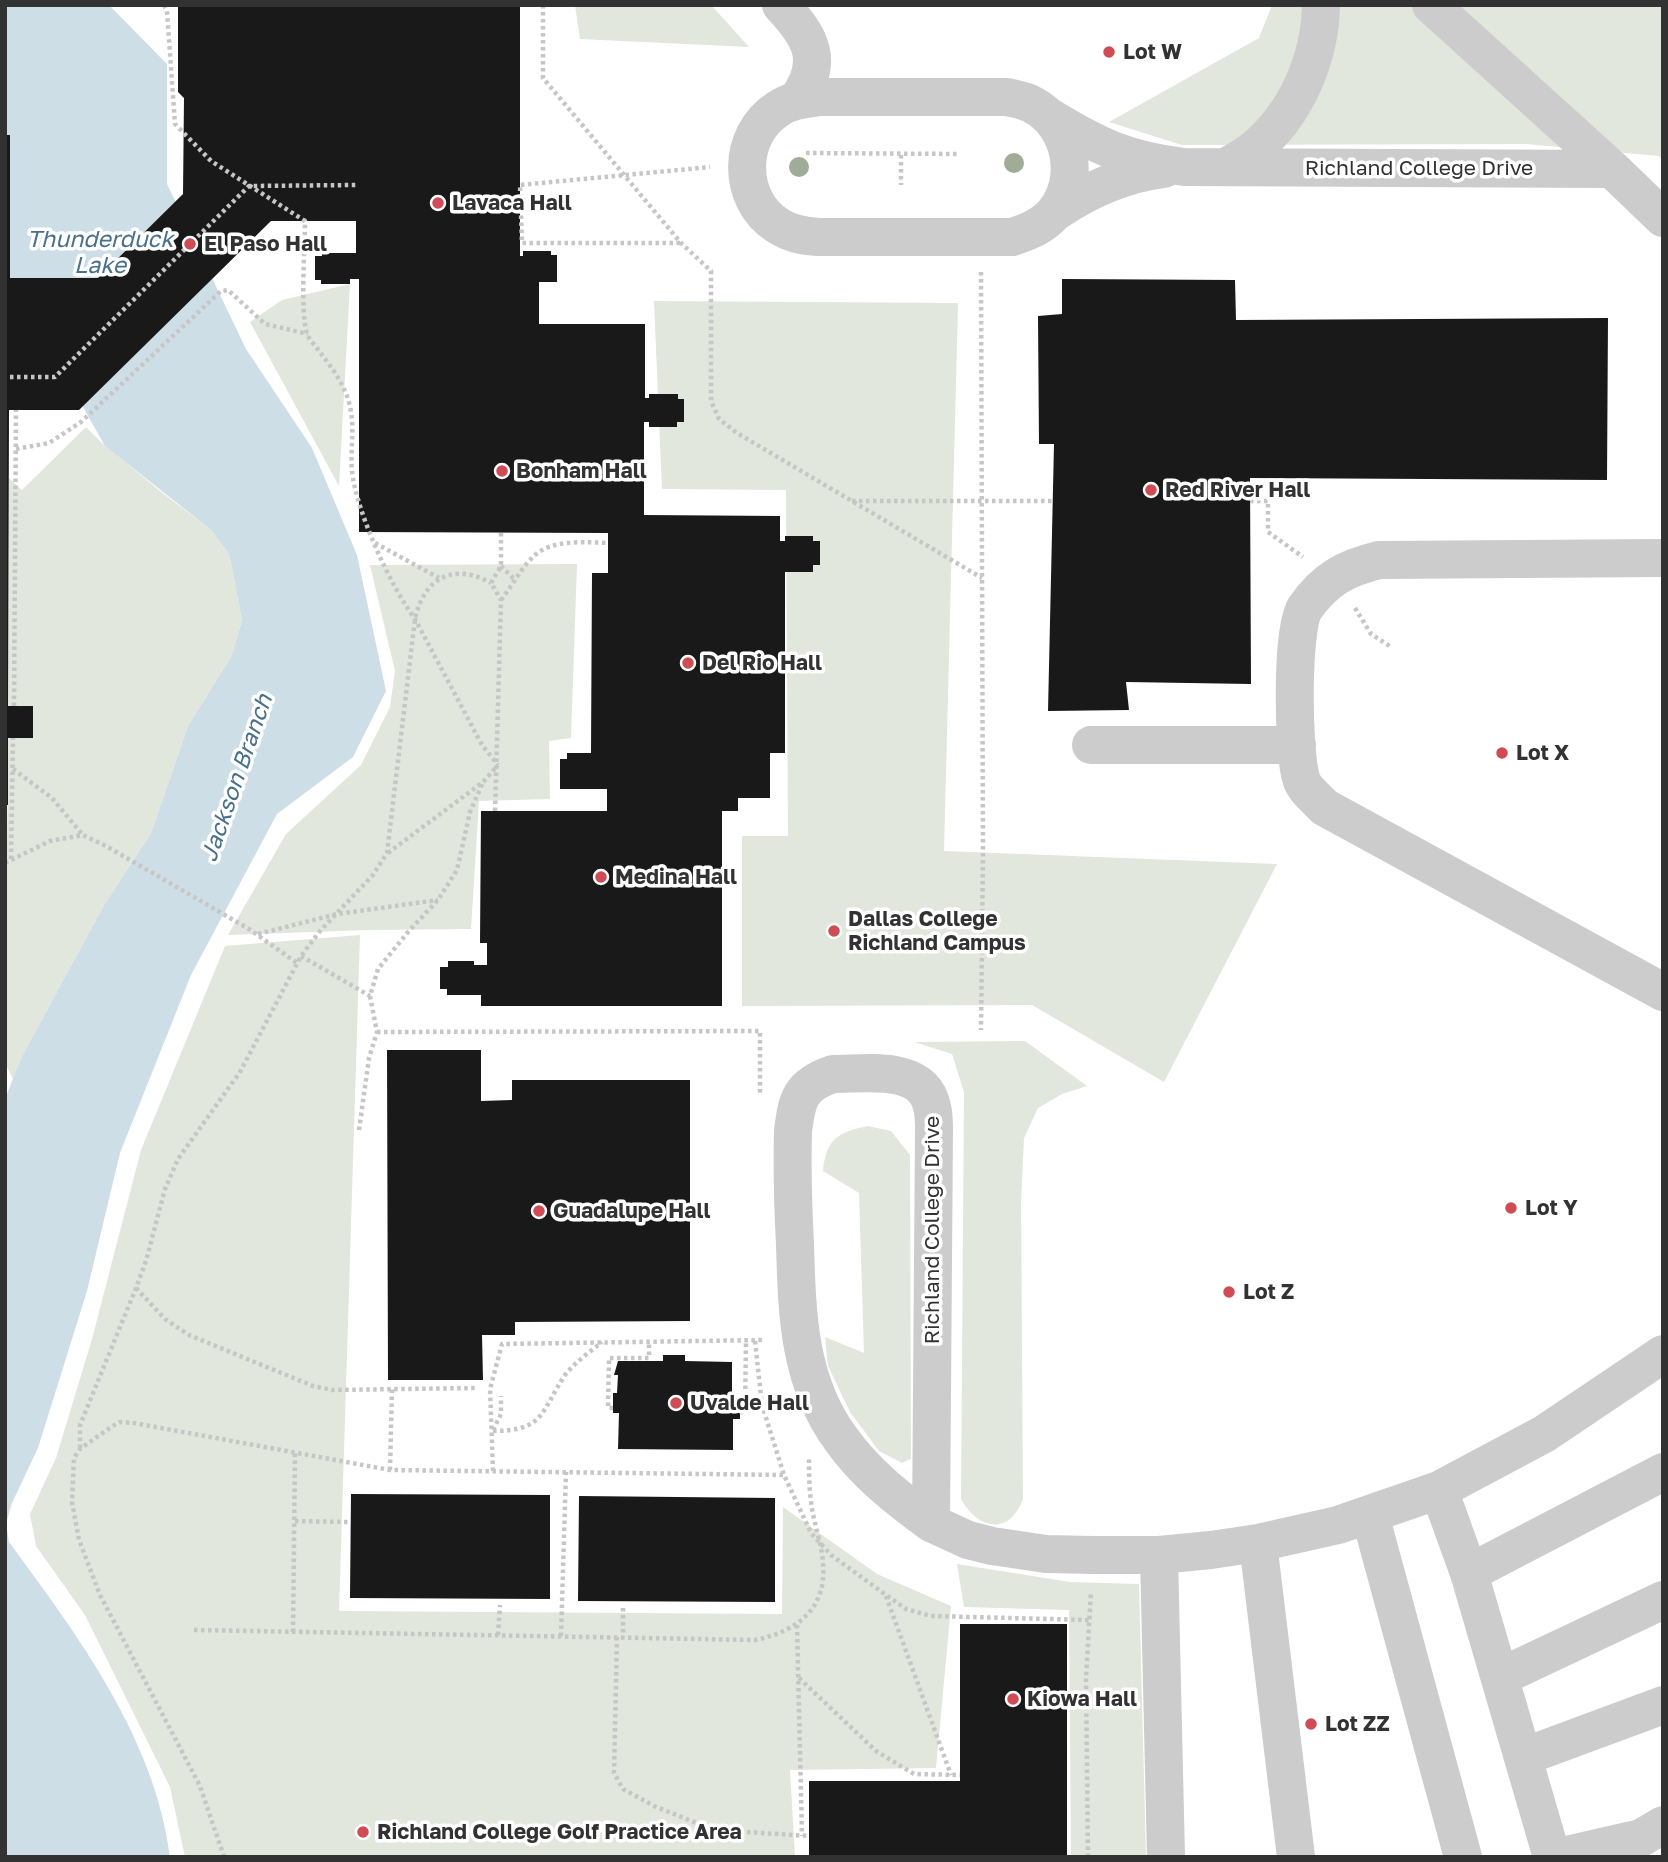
<!DOCTYPE html>
<html>
<head>
<meta charset="utf-8">
<style>
  body { margin:0 }
  #map { position:relative; width:1668px; height:1862px; overflow:hidden; background:#fff; font-family:"Golos Text",sans-serif }
  canvas { display:block }
  .frame { position:absolute; inset:0; border:7px solid #323232; pointer-events:none }
</style>
</head>
<body>
<div id="map">
<canvas width="1668" height="1862"></canvas>
<div class="frame"></div>
</div>
<script>
const c = document.querySelector('canvas').getContext('2d');
c.lineJoin = 'round';
function fill(path, color) {
  c.fillStyle = color;
  c.fill(path, 'evenodd');
}
function strokePath(path, color, width, dash) {
  c.strokeStyle = color;
  c.lineWidth = width;
  c.lineCap = dash ? 'butt' : 'round';
  c.setLineDash(dash || []);
  c.stroke(path);
}
function write(font, color, halo, rows, align = 'center') {
  c.font = font + ' "Golos Text",sans-serif';
  c.lineWidth = 7;
  c.setLineDash([]);
  c.textBaseline = 'middle';
  c.strokeStyle = halo;
  c.fillStyle = color;
  for (const [text, x, y, turn = 0] of rows) {
    c.save();
    c.translate(x, y);
    c.rotate((+turn || 0) * Math.PI / 180);
    c.textAlign = isNaN(turn) ? turn : align;
    if (halo) c.strokeText(text, 0, 0);
    c.fillText(text, 0, 0);
    c.restore();
  }
}
const green = new Path2D(`
  M575 5H711L749 47 580 39Z
  M1272 5H1663V161L1659 156 1526 144 1182 145 1109 122 1259 38Z
  M350 284 339 486 250 322 282 300Z
  M654 301 958 303 944 851 1277 864 1164 1082 1032 1005 742 1006V836H788L786 490 662 489Z
  M86 427 101 442 160 491 211 530 229 554 242 620 232 655 188 726 151 833 104 905 21 1058 13 1079 5 1063 8 738H33L8 706 9 478 22 490Z
  M577 564 571 738 549 741 550 799 479 801 471 929 369 930 228 935 286 834 361 765 390 707 395 671 370 565Z
  M360 935 339 1611 782 1614 783 1507 877 1574 951 1606 936 1768 790 1770 795 1857H185L170 1787 85 1615 36 1546 30 1514 56 1458 92 1339 141 1150 225 946Z
  M1025 1041 1087 1086 1062 1094 1038 1108 1024 1138 1021 1203 1023 1499C1009 1536 978 1530 961 1499L964 1092 952 1054 914 1042Z
  M868 1126 891 1131 910 1155 911 1459 902 1463 879 1451 850 1412 828 1366 825 1337 864 1353 859 1193 823 1171C826 1139 838 1132 868 1126Z
  M957 1564 1070 1582 1139 1584 1146 1857H1071L1069 1610 964 1607Z`);
const water = new Path2D(`
  M5 5H109L167 64V184L246 349 312 448 357 555 386 691 353 757 277 814 191 975 120 1153 87 1291 38 1448 12 1503 6 1524 9 1542C78 1636 155 1738 170 1857H5V1099L21 1058 104 905 151 833 188 726 232 655 242 620 229 554 211 530 105 446 10 278V136L5 135Z`);
const building = new Path2D(`
  M178 5H520V256H523V251H551V255H557V282H539V324H645V398H649V394H678V399H684V422H677V427H649V422H644V515L780 516V541H785V536H813V541H820V565H813V572H785V753H770V798H738V811H722V1006H481V995H447V989H440V967H448V961H474V965H487V943H480L481 811H607V789H560V759H567V753H591L592 573H608V533L359 532V279H350V284H321V280H315V256H322V253H356V221H271L79 410H9L8 706H33V738H8V805H5V135H10V278H98L183 194 184 98 178 92Z
  M1062 279 1235 280 1236 320 1608 318 1607 480 1250 478 1251 684 1126 682 1129 710 1048 711 1054 444H1039L1038 316 1062 314Z
  M387 1050H481V1101L512 1100V1080H690V1321L515 1322V1335H482L483 1380H388Z
  M663 1355H685V1361L732 1362V1397H740V1419H733V1450L618 1449 619 1413H613V1393H617L618 1375H614L618 1361H663Z
  M351 1494 550 1495V1599L350 1598Z
  M579 1496 775 1498V1602L578 1601Z
  M960 1624H1067V1857H809V1781H960Z`);
const path = new Path2D(`
  M164 5 167 11 175 124 211 161 305 221C305 248 300 311 307 334 309 340 316 346 319 351 332 368 346 386 350 407 355 429 350 450 352 471 356 511 391 587 415 619L482 745 498 765
  M543 5V78L681 243 711 271V401L719 419 737 433 982 578
  M806 153 959 154
  M901 155V185
  M680 243H522L520 185 710 167
  M981 272 983 852 981 1030
  M16 449 49 443 81 422 221 291 228 290 265 324 308 334
  M852 501H1053
  M1250 501H1268V532L1303 557
  M375 543 439 578
  M501 566 516 581
  M501 600C512 586 521 568 534 556 551 539 586 542 608 543
  M1355 608 1371 634 1391 647
  M14 706 16 410
  M13 769 52 798 82 834
  M495 811 501 600 491 583 501 566V533
  M388 853 483 782 498 765
  M11 859 13 738
  M5 863 50 841 83 835 106 846 249 929 297 963
  M258 934 337 914 438 900
  M301 956 370 996
  M377 1032 760 1031V1095
  M359 1130 369 1058 377 1032 370 996 378 969 408 932 438 900 457 870 470 812 483 782
  M136 1288 165 1319 189 1335 313 1386 332 1390 477 1388
  M755 1341 762 1405 784 1475 811 1533 831 1555 886 1595 906 1609 931 1616 1089 1620
  M613 1408H608L609 1358H649V1341
  M740 1412H745L746 1341
  M493 1430 501 1414V1396
  M493 1431C545 1431 541 1411 565 1375 575 1362 590 1352 602 1342
  M80 1448V1425L136 1288 146 1261 165 1189 178 1159 240 1072 301 956 320 931 373 875 387 853 415 619C424 578 453 562 491 583
  M390 1470 392 1388
  M493 1471 490 1389 502 1344 764 1340
  M295 1521 350 1522
  M886 1596 951 1775
  M623 1608V1637
  M797 1625 802 1836
  M194 1630 755 1640C795 1632 827 1610 823 1564 822 1543 813 1522 811 1501 809 1486 809 1472 809 1457
  M293 1632 295 1452
  M498 1635 500 1605
  M561 1636 566 1472
  M617 1637 614 1773 623 1789 654 1806 699 1824 729 1831 809 1836
  M799 1678 876 1751 914 1774 960 1775
  M224 1857 200 1786 100 1595 79 1540 72 1502 74 1458 80 1449 111 1427 120 1422 134 1423 390 1470 784 1475
  M1088 1857 1086 1678 1091 1592`);
const minor = new Path2D(`
  M781 5C811 37 825 61 797 100
  M1431 5 1612 169 1663 218
  M820 97H1007C1015 99 1025 100 1033 105 1071 125 1082 179 1054 213 1043 226 1028 232 1012 237H819C804 236 790 234 777 225 737 199 737 135 778 109 791 100 805 99 820 97Z
  M1048 116C1097 146 1126 160 1184 167L1612 169
  M1226 167C1236 161 1246 156 1254 149 1296 115 1320 59 1321 5
  M1054 213C1088 190 1123 174 1164 169
  M1663 558 1379 560C1346 568 1325 579 1305 608 1291 629 1293 752 1301 778 1303 788 1317 799 1324 807L1663 992
  M1091 745H1297
  M833 1074C866 1074 923 1064 932 1107 934 1114 934 1122 934 1129L931 1523C897 1498 865 1473 841 1439 798 1381 797 1312 795 1244 793 1206 792 1168 793 1131 797 1099 800 1085 833 1074Z
  M1439 1490 1469 1573 1663 1472
  M1370 1515 1463 1857
  M931 1523 968 1540 992 1546 1046 1554 1094 1555H1159L1211 1550 1258 1543 1338 1525 1439 1490 1544 1434 1663 1354
  M1258 1543 1296 1857
  M1159 1555 1166 1857
  M1469 1573 1552 1857
  M1500 1677 1663 1600
  M1523 1757 1663 1705
  M1558 1857 1641 1838 1663 1825`);
const pathBridge = new Path2D(`
  M10 377H55L249 186 356 185`);
const trees = [
  [1014,163],
  [799,167]
];
const markers = [
  [1109,52,7,"#d04c54"],
  [438,203,7,"#d04c54"],
  [190,244,7,"#d04c54"],
  [502,471,7,"#d04c54"],
  [1151,490,7,"#d04c54"],
  [688,663,7,"#d04c54"],
  [1502,753,7,"#d04c54"],
  [601,877,7,"#d04c54"],
  [834,931,7,"#d04c54"],
  [1511,1208,7,"#d04c54"],
  [539,1211,7,"#d04c54"],
  [1229,1292,7,"#d04c54"],
  [676,1403,7,"#d04c54"],
  [1013,1699,7,"#d04c54"],
  [1311,1724,7,"#d04c54"],
  [363,1832,7,"#d04c54"]
];
const poiNames = [
  ["Lot W",1123,52],
  ["Lavaca Hall",452,203],
  ["El Paso Hall",204,244],
  ["Bonham Hall",516,471],
  ["Red River Hall",1165,490],
  ["Del Rio Hall",702,663],
  ["Lot X",1516,753],
  ["Medina Hall",615,877],
  ["Dallas College",848,919],
  ["Richland Campus",848,943],
  ["Lot Y",1525,1208],
  ["Guadalupe Hall",553,1211],
  ["Lot Z",1243,1292],
  ["Uvalde Hall",690,1403],
  ["Kiowa Hall",1027,1699],
  ["Lot ZZ",1325,1724],
  ["Richland College Golf Practice Area",377,1832]
];
const streetNames = [
  ["Richland College Drive",1419,168],
  ["Richland College Drive",932,1230,-90]
];
const waterNames = [
  ["Thunderduck",100,240],
  ["Lake",100,266],
  ["Jackson Branch",237,778,-71]
];
fill(green, '#e1e7dc');
fill(water, '#cedee7');
fill(building, '#191919');
strokePath(path, '#c6c6c6', 4.5, [3.5, 3.5]);
strokePath(minor, '#ccc', 38);
strokePath(pathBridge, '#c6c6c6', 4.5, [3.5, 3.5]);
c.fillStyle = '#a1ac98';
for (const [x, y] of trees) {
  c.beginPath();
  c.arc(x, y, 10, 0, 2 * Math.PI);
  c.fill();
}
for (const [x, y, r, color] of markers) {
  const dot = new Path2D();
  dot.arc(x, y, r, 0, 2 * Math.PI);
  c.fillStyle = color;
  c.fill(dot);
  strokePath(dot, '#fff', 2.5);
}
write('bold 21px', '#323232', '#fff', poiNames, 'left');
write('21px', '#323232', '#fff', streetNames);
write('italic 23px', '#49708b', '#fff', waterNames);
</script>
</body>
</html>
